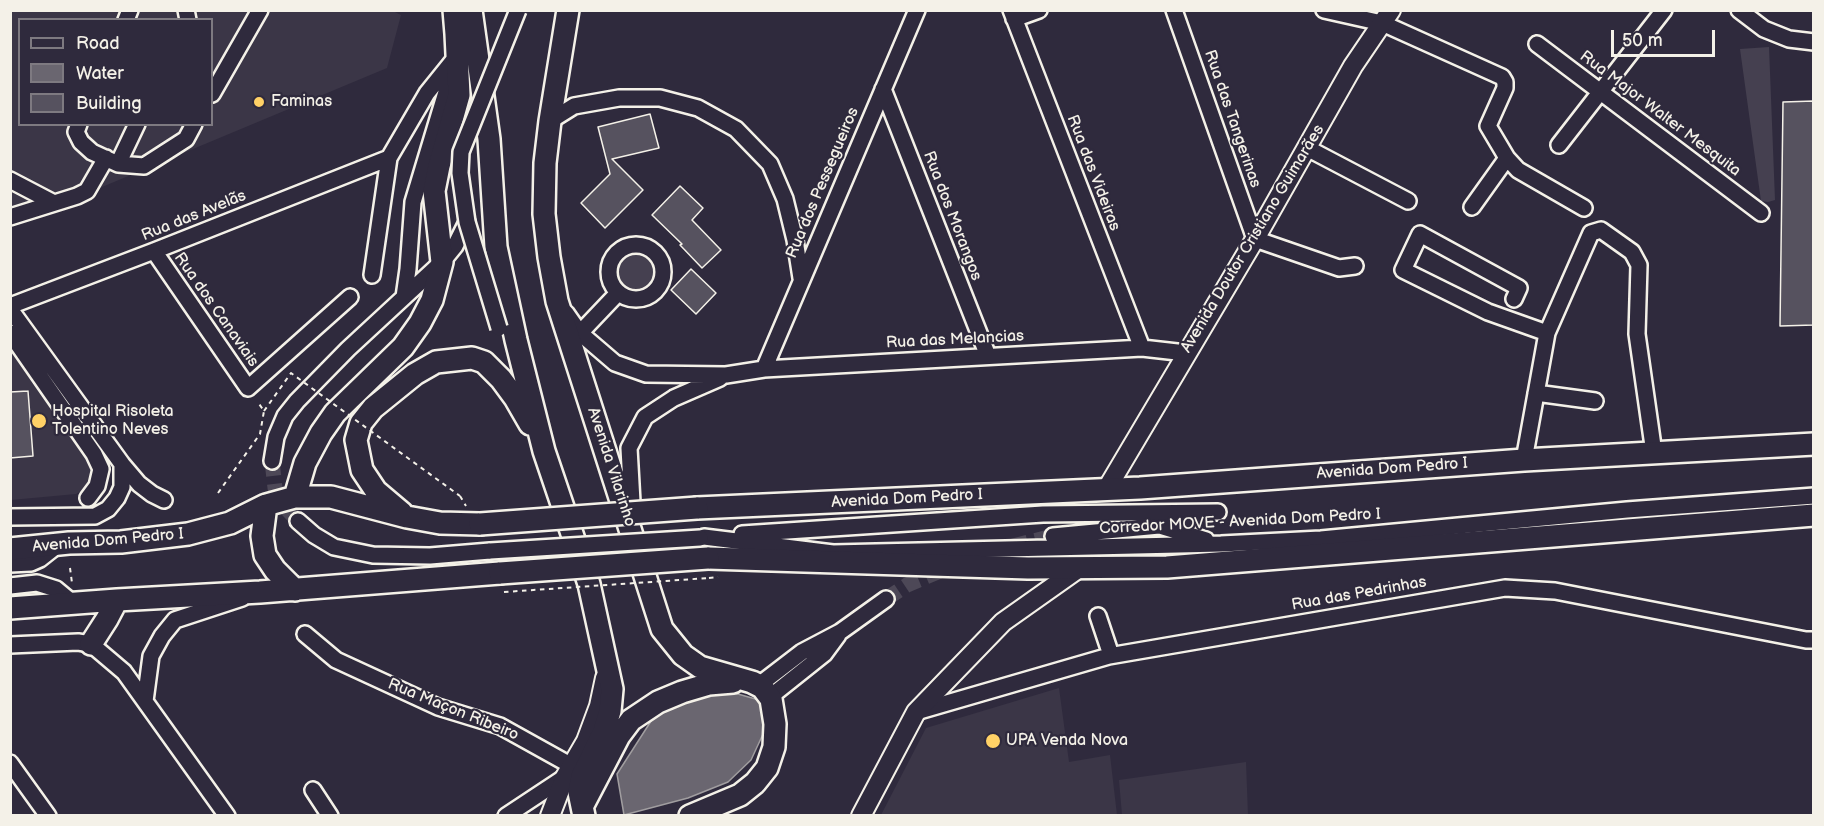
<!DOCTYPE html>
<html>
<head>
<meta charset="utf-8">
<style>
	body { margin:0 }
	#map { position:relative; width:1824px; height:826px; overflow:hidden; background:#2f2a3d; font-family:"Balsamiq Sans",sans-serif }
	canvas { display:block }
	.frame { position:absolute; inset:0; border:12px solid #f4f1e8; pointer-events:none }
	.legend { position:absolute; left:18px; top:18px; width:195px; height:108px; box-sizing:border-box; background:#2f2a3d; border:2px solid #7e7a81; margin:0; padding:8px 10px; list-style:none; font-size:18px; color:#f4f1e8 }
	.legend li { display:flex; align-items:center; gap:12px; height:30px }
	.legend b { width:30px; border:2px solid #7e7a81 }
	.scale { position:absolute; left:1611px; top:30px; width:104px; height:27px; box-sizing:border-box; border:3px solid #f4f1e8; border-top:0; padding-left:8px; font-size:18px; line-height:21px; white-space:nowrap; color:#f4f1e8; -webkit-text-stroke:4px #2f2a3d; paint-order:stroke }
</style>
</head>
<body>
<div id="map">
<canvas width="1824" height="826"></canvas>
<div class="frame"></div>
<ul class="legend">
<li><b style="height:8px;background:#2f2a3d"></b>Road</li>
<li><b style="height:16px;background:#6a6670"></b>Water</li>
<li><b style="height:16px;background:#56525f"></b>Building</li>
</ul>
<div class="scale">50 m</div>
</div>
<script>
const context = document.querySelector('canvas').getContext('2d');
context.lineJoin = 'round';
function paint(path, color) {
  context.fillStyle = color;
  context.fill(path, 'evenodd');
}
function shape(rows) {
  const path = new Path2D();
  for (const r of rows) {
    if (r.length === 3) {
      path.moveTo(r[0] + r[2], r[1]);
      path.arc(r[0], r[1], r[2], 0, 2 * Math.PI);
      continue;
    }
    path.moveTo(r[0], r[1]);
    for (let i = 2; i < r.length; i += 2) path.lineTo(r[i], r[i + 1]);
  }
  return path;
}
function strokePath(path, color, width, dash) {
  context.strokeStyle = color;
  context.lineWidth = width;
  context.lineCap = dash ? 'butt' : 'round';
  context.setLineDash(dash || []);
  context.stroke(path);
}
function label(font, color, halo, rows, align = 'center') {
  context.font = font + ' "Balsamiq Sans",sans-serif';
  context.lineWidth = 4.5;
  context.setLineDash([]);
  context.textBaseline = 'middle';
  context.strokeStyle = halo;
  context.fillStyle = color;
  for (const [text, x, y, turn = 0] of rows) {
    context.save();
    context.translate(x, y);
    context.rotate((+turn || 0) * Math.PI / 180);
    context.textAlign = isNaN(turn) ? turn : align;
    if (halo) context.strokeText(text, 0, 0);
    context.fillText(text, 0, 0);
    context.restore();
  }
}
paint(shape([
	[391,10,401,15,387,68,11,225,11,11],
	[20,20,212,20,212,124,20,124],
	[10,342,92,455,95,476,87,488,76,494,11,500],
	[1059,688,1069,762,1110,755,1117,815,881,815,926,728],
	[1246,762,1248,815,1122,815,1119,780]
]), '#3b3647');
paint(shape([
	[1769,47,1775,200,1768,202,1761,201,1740,49],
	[636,272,21]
]), '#454050');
const water = shape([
	[724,690,759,700,764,710,764,732,751,760,728,782,688,798,624,815,617,774,653,718,692,697,724,690]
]);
paint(water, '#6a6670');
strokePath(water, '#a19ea0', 1.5);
const building = shape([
	[1814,101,1814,325,1780,326,1783,102,1814,101],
	[650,114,659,148,612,159,643,190,605,228,581,203,610,174,598,127,650,114],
	[680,186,703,208,692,220,721,250,702,268,680,245,682,244,652,215,680,186],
	[691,269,716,293,696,314,671,290,691,269],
	[28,391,33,456,10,458,10,392,28,391]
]);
paint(building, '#56525f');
strokePath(building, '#f4f1e8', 1.5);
strokePath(shape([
	[272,461,275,488,283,505,298,521],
	[1013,546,1053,536],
	[886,599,907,585,947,568]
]), '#4d4857', 15, [15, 8]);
const minor = shape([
	[186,10,188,20],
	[1011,10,1142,348],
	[1174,10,1255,239,1339,268,1355,266],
	[1324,10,1382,23,1502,77,1505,82,1505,88,1488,126,1507,158,1518,170,1584,208],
	[1739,10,1764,29,1789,39,1814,42],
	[1014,19,1039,10],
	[126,20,130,10],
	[1537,44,1761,213],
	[883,89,988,356],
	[212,94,260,10],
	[550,121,574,106,619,98,660,98,698,108,736,129,770,164,785,199,795,240,801,278],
	[79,124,76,132,81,142,92,152,118,164,144,166,186,139,194,124],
	[1559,145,1664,10],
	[1307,148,1408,201],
	[118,164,137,124],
	[10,180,54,203],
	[1472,207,1507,158],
	[10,217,77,196,87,191,106,158],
	[636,272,27],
	[154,251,248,388,350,297],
	[372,275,389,158,427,93,452,62],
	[404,297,408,269,413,202,453,69],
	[1514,299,1519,288,1420,234,1403,270,1488,312,1547,333],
	[10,306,154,251,389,158],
	[10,309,122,464,139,484,152,494,164,500],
	[566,313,580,333,615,363,646,374,726,375,764,369,1142,348,1186,353],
	[10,333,94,454,101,469,97,486,88,498],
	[580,333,618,293],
	[764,369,917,10],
	[1536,393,1595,401],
	[1524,460,1547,333,1591,233,1601,230,1632,252,1639,265,1637,334,1654,453],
	[272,461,276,437,285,416,297,401,348,349,442,262,455,246,467,222],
	[10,517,95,516,108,509,117,498,122,487,122,464],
	[633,520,629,448,645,417,674,398,720,378],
	[298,521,314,535,334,547,373,555,430,556,490,551],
	[1160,526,1206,540],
	[742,534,1043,514,1218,512],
	[1053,536,1159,526,1192,518],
	[704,537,833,553,1221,544,1321,539,1627,510,1814,496],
	[10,564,31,563,40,559,59,544],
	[10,586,37,583,56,589,74,604],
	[1098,616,1111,655],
	[305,634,336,660,438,707,500,726,572,766],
	[10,645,78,642,91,644,124,672,227,816],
	[759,685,802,652,840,632,886,599],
	[770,697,824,654,838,635],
	[145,701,151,656,162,636,175,620,242,598],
	[916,712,1109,656,1505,588,1555,591,1806,640,1814,640],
	[10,763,48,816],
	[313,790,330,816],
	[506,816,565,777]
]);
const major = shape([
	[1106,490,1255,239,1353,66,1391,10],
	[550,816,565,777,586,741,599,706,605,678],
	[861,816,916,712,1003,622,1078,569]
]);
const highway = shape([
	[471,10,489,139,496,247,516,340,544,451,589,584,612,689,610,711,604,731,582,776,579,792,584,816],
	[568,10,550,121,545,163,544,214,549,257,557,301,662,629,683,655,700,667,752,682,762,687,771,699,775,724,774,747,767,768,755,783,740,795,690,816],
	[295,497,305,463,321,433,335,413,403,347,420,323,432,300,442,262,434,191,439,166,459,95,456,34,454,10],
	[266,505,262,536,265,555,275,570,295,590],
	[697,508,1140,488,1524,460,1814,444],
	[402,513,376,491,362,470,356,440,361,423,373,408,415,374,436,362,472,358,484,362,501,379,515,398,530,424],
	[10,549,69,543,121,542,188,534,230,523,266,505,295,497,331,497,407,517,440,523,480,524],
	[708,558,1028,568,1167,567,1814,515],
	[10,608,117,600,260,592,500,573],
	[91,644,107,619,117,600],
	[583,805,619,736,631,720,658,702,682,692,709,684,733,682]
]);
strokePath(minor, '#f4f1e8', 20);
strokePath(major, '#f4f1e8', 22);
strokePath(highway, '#f4f1e8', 26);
strokePath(shape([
	[218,493,260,434,264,411,257,401],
	[460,496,466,506],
	[70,568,72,583],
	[709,578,718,577]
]), '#f4f1e8', 2, [4.5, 4.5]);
strokePath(minor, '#2f2a3d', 15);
strokePath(major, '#2f2a3d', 18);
strokePath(highway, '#2f2a3d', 21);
const minorBridge = shape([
	[499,328,467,222,460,173,461,152,518,10],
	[490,551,700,538]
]);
const highwayBridge = shape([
	[480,524,697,508],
	[500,573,708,558]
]);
strokePath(minorBridge, '#f4f1e8', 20, []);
strokePath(highwayBridge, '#f4f1e8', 26, []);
strokePath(shape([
	[264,411,291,373,460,496],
	[504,592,709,578]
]), '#f4f1e8', 2, [4.5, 4.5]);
strokePath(minorBridge, '#2f2a3d', 15);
strokePath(highwayBridge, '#2f2a3d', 21);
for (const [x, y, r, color] of [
	[259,102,6,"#ffd166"],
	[39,421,8,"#ffd166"],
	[993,741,8,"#ffd166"]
]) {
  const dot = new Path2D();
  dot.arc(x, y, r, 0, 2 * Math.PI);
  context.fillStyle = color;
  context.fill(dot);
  strokePath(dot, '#2f2a3d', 2);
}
label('16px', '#f4f1e8', '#2f2a3d', [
	["Faminas",271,102],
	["Hospital Risoleta",52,412],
	["Tolentino Neves",52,430],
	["UPA Venda Nova",1006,741]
], 'left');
label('16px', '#f4f1e8', '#2f2a3d', [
	["Rua Major Walter Mesquita",1660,114,37],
	["Rua das Tangerinas",1232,119,71],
	["Rua das Videiras",1093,173,69],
	["Rua dos Pessegueiros",823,183,-67],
	["Rua das Avelãs",194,216,-22],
	["Rua dos Morangos",952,216,69],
	["Avenida Doutor Cristiano Guimarães",1253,239,-59],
	["Rua dos Canaviais",216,310,55],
	["Rua das Melancias",955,340,-3],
	["Avenida Vilarinho",611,467,72],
	["Avenida Dom Pedro I",1392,469,-4],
	["Avenida Dom Pedro I",907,499,-3],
	["Corredor MOVE - Avenida Dom Pedro I",1240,522,-3],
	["Avenida Dom Pedro I",108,541,-5],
	["Rua das Pedrinhas",1359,594,-10],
	["Rua Maçon Ribeiro",453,710,22]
]);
</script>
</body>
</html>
